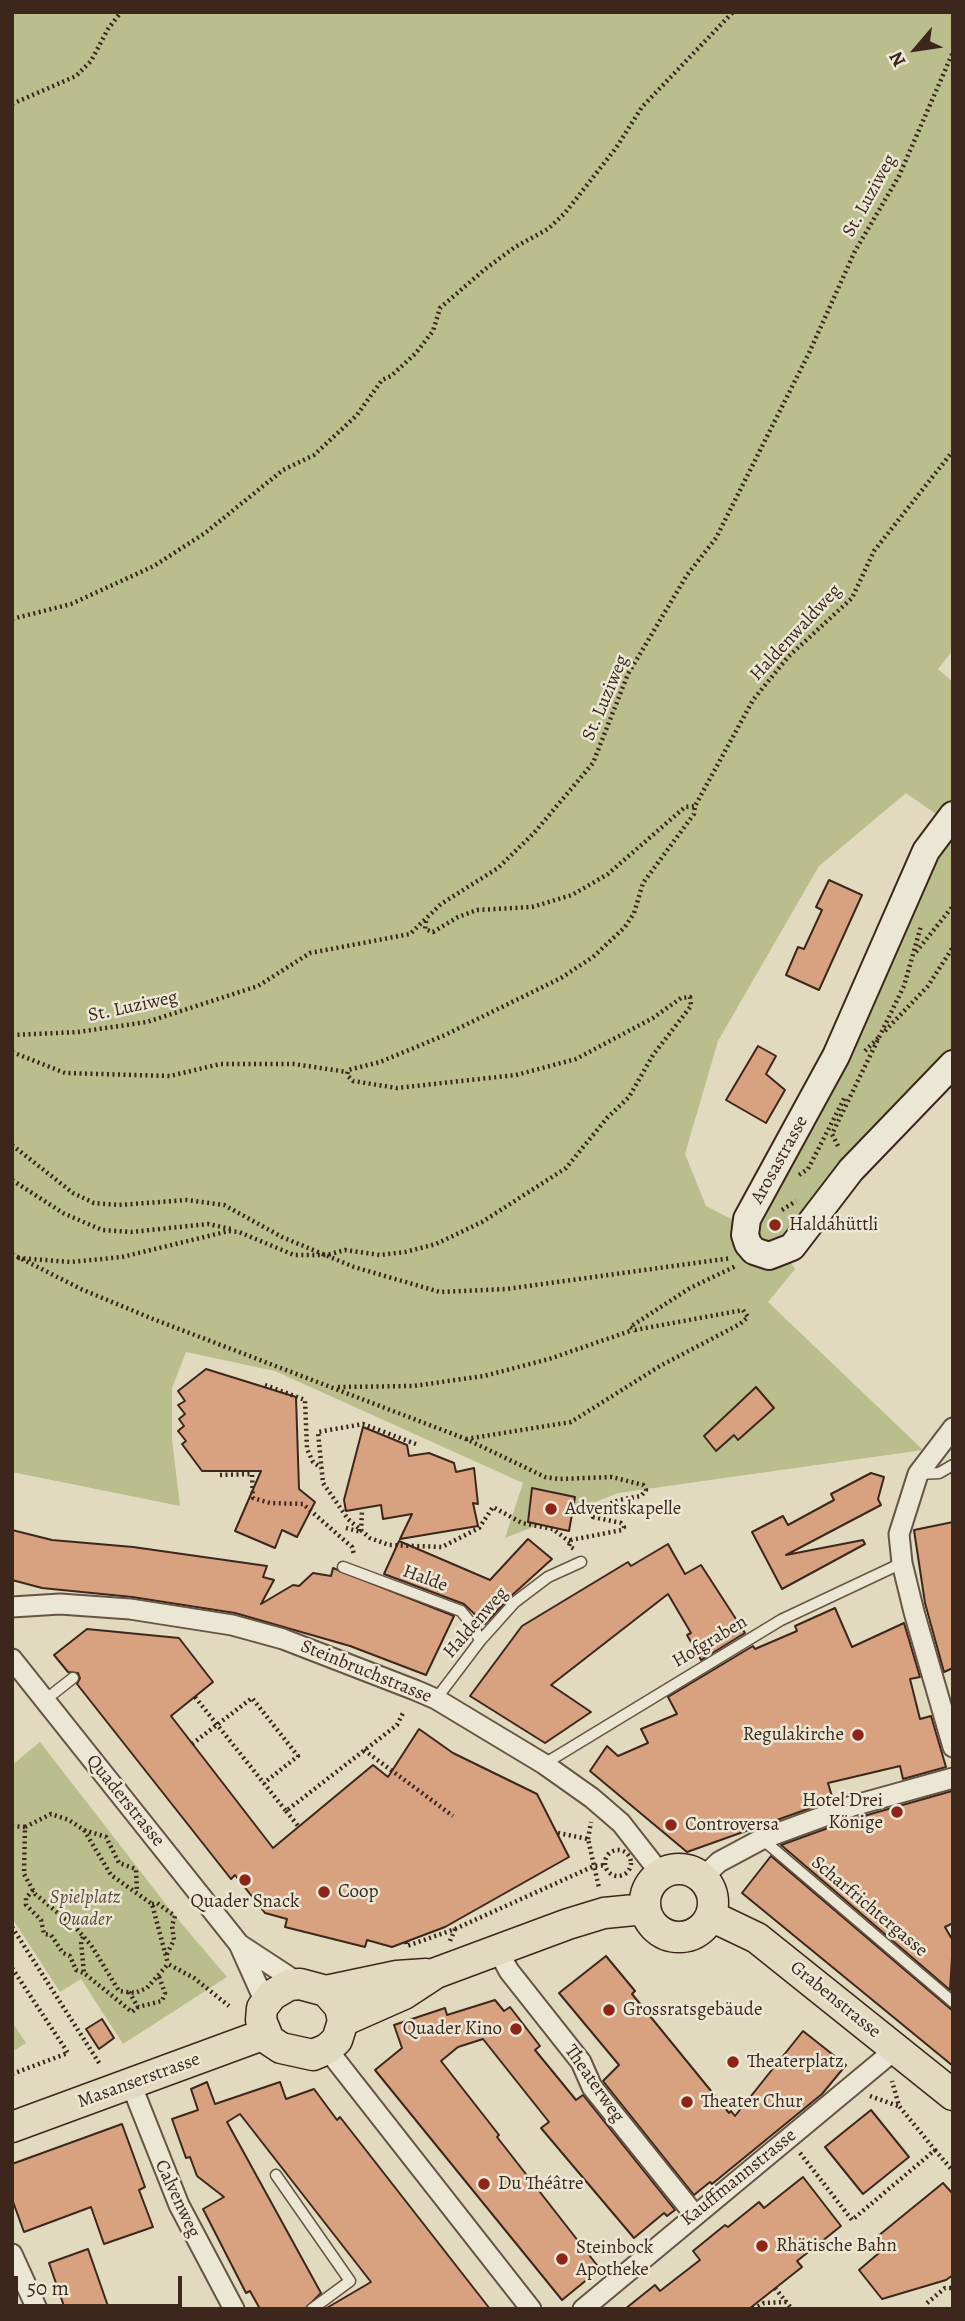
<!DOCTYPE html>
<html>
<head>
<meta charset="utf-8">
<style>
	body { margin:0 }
	#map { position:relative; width:965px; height:2321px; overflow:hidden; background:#e1dabe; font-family:Alegreya,serif }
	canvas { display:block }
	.frame { position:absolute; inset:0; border:14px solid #3d271d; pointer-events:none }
	.north { position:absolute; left:881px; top:14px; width:70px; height:70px; -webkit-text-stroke:5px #ece7d5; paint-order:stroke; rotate:241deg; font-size:19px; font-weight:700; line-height:28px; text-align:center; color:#3d271d }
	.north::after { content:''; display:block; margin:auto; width:24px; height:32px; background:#3d271d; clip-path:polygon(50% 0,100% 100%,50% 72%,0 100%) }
	.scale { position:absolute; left:14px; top:2276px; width:168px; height:32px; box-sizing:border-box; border:4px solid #3d271d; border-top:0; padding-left:9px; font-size:21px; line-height:24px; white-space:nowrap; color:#3d271d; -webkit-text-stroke:5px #ece7d5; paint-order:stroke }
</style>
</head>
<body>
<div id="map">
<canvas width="965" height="2321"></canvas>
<div class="frame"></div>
<div class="north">N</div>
<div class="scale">50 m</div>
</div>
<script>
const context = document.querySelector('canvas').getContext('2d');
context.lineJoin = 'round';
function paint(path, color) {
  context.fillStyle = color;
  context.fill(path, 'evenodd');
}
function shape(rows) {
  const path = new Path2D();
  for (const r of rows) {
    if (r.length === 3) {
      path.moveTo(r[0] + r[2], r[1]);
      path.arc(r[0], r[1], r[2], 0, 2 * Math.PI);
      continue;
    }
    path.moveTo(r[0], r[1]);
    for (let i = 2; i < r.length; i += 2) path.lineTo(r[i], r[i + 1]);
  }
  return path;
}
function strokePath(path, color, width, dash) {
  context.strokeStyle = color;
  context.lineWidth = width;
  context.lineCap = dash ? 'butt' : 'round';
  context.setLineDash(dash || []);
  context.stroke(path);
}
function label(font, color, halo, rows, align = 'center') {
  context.font = font + ' Alegreya,serif';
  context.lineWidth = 5;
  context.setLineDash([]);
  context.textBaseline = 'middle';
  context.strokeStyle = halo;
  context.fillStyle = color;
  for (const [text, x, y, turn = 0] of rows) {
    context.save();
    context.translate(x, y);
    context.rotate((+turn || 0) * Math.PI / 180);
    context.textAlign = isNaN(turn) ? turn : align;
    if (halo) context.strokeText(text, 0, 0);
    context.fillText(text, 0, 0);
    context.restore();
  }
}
paint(shape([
	[12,12,953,12,953,650,938,669,953,682,953,1064,785,1253,795,1269,768,1302,923,1450,618,1493,505,1538,523,1483,275,1371,186,1352,172,1388,172,1440,180,1506,12,1472],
	[906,793,946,821,745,1226,706,1206,685,1154,718,1041,819,866],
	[40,1742,175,1916,227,1977,123,2044,81,1979,60,1992,12,1918,12,1765],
	[12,2022,26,2043,12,2052]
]), '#babd8c');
const building = shape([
	[829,880,862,895,819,990,786,975,798,947,804,949,822,910,816,907,829,880],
	[758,1046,776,1056,766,1074,785,1090,766,1123,726,1100,758,1046],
	[206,1369,296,1397,299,1489,315,1502,297,1537,282,1530,275,1548,235,1531,261,1471,202,1471,182,1444,186,1441,178,1431,184,1426,179,1419,185,1414,178,1405,185,1401,178,1391,206,1369],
	[756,1387,774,1408,738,1440,734,1435,716,1451,704,1436,756,1387],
	[363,1427,407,1445,409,1456,429,1453,454,1463,456,1472,474,1468,478,1504,473,1503,478,1526,400,1539,412,1514,383,1519,381,1505,346,1511,344,1500,363,1427],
	[871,1473,884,1477,878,1499,881,1505,786,1555,863,1540,865,1544,782,1589,752,1532,783,1516,788,1525,834,1500,831,1494,871,1473],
	[532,1488,575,1497,569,1531,528,1522,532,1488],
	[953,1522,953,1668,944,1672,925,1603,914,1530,953,1522],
	[12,1530,52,1540,133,1547,267,1566,263,1577,274,1580,261,1604,293,1585,299,1586,313,1573,331,1576,333,1568,454,1616,426,1675,350,1646,235,1613,132,1597,42,1588,12,1580,12,1530],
	[528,1539,552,1559,510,1597,485,1624,464,1604,384,1574,399,1541,490,1580,528,1539],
	[668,1544,685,1574,701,1565,745,1633,701,1660,687,1635,691,1633,668,1594,551,1685,591,1712,545,1743,470,1696,522,1626,628,1562,631,1566,668,1544],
	[835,1608,852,1647,904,1623,920,1677,910,1679,920,1719,931,1716,946,1767,903,1779,900,1766,828,1783,833,1800,687,1852,590,1771,607,1746,618,1756,648,1743,641,1729,677,1714,668,1697,753,1646,755,1649,797,1631,795,1626,835,1608],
	[87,1629,179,1638,213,1682,171,1716,273,1848,373,1765,388,1777,419,1729,453,1753,537,1794,569,1857,445,1927,392,1947,367,1940,365,1947,285,1927,287,1919,265,1913,235,1875,231,1879,77,1684,80,1678,78,1673,68,1672,54,1655,87,1629],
	[952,1791,953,1923,945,1927,953,1941,950,1990,781,1845,853,1819,952,1791],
	[771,1856,953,2011,953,2066,742,1893,771,1856],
	[606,1956,635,1991,632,1994,729,2113,731,2111,735,2116,803,2031,846,2065,822,2094,712,2184,710,2182,694,2195,603,2081,619,2065,559,1993,606,1956],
	[495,2000,504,2011,510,2007,540,2046,535,2050,576,2100,583,2095,675,2210,667,2216,664,2213,634,2238,541,2128,549,2122,483,2039,458,2047,441,2061,499,2135,497,2137,600,2269,562,2300,375,2070,402,2048,394,2025,445,2008,447,2015,495,2000],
	[102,2019,114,2038,99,2049,86,2029,102,2019],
	[207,2082,215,2104,280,2082,286,2099,314,2089,337,2120,340,2117,490,2309,325,2309,371,2282,240,2114,227,2122,321,2293,305,2309,260,2309,250,2291,246,2293,203,2209,224,2197,197,2176,190,2157,186,2158,172,2119,198,2110,191,2089,207,2082],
	[871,2110,909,2157,863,2194,825,2147,871,2110],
	[122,2124,145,2187,139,2190,153,2227,104,2244,91,2207,24,2232,12,2199,12,2164,122,2124],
	[803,2177,841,2226,797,2261,802,2267,749,2309,625,2309,655,2285,660,2291,700,2260,693,2251,725,2225,728,2227,759,2202,764,2208,803,2177],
	[943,2183,953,2194,953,2275,946,2280,882,2299,859,2270,886,2247,878,2236,943,2183],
	[88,2249,109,2309,65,2309,49,2263,88,2249]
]);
paint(building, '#d8a281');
strokePath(building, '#3d271d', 2);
const lane = shape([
	[918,1474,939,1473,953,1465],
	[343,1567,461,1611,474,1627,480,1641],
	[436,1699,480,1641,515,1602,548,1577,581,1562],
	[45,1700,73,1678],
	[544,1764,781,1620,902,1563],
	[762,1839,953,2002],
	[276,2175,350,2281,312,2309]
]);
const street = shape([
	[953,1428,918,1474,899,1534,902,1563,914,1612,953,1747],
	[12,1607,60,1604,130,1609,232,1625,283,1639,415,1690,436,1699,544,1764,592,1798,621,1823,661,1874],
	[12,1659,239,1944,265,2002],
	[702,1878,719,1862,762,1839,852,1806,953,1778],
	[239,1944,300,1984],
	[498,1951,509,1971,581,2062,592,2087,694,2214],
	[327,2049,531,2309],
	[131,2084,179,2205,234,2309],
	[12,2254,37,2309],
	[583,2309,896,2049]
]);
const secondary = shape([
	[953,815,926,851,836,1056,747,1219,745,1235,748,1244,754,1251,769,1256,792,1247,851,1170,953,1064]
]);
const primary = shape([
	[679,1903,34],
	[711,1916,757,1938,953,2095],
	[300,1984,326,1991,340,2007,343,2021,337,2040,327,2049,313,2055,281,2048,269,2040,261,2020,262,2008,272,1995,289,1985,300,1984],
	[326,1991,397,1976,426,1974],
	[343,2021,404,1994,436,1973,568,1924,604,1913,645,1909],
	[12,2127,265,2034]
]);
strokePath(lane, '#665445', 13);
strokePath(street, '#665445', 23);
strokePath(secondary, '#3d271d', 30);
strokePath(primary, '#3d271d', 33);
strokePath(shape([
	[12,104,76,76,91,61,108,29,121,12],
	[12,619,71,604,154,566,205,533,283,470,314,455,357,415,382,380,391,376,416,353,433,331,440,308,484,270,515,247,548,229,565,213,616,148,642,107,733,12],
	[426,921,425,929,433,932,458,917,477,910,532,907,572,895,608,874,685,807,695,806],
	[916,952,953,906],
	[885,1031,928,986,953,947],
	[12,1035,78,1032,147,1022,258,986,310,953,410,934,441,904,498,868,534,833,593,763,628,674,687,575,716,538,809,353,855,251,899,176,953,52],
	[865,1051,879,1037],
	[12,1052,65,1073,170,1076,220,1064,294,1064,347,1072],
	[12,1145,73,1193,94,1203,119,1205,187,1200,224,1205,282,1237,354,1267,440,1292,506,1289,731,1258],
	[838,1146,832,1134,904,986,921,926],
	[799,1175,808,1169,845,1097],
	[12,1180,63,1213,102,1230,131,1232,208,1224,231,1229],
	[782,1210,796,1201],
	[12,1254,81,1289,153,1319,466,1439,545,1477,559,1479,612,1477,643,1485,646,1490,641,1496,619,1500,593,1510,593,1517,621,1523,624,1527,622,1530,571,1540,569,1546,574,1549],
	[18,1258,71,1262,122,1257,229,1231,239,1232,294,1255,327,1255,345,1250,380,1255,405,1252,436,1244,482,1222,566,1168,607,1118,629,1097,653,1055,691,1006,690,997,681,998,653,1018,576,1059,516,1075,397,1088,353,1081,347,1075,348,1070,380,1062,445,1035,561,978,593,957,625,927,634,913,643,883,694,814,695,806,753,700,788,657,852,598,874,551,953,451],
	[265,1385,305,1400,307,1449,313,1462,321,1468],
	[338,1387,413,1386,484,1376,549,1359,633,1330],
	[466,1439,571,1422,660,1366,740,1324,748,1317,743,1310,635,1330,630,1327,690,1288,736,1266],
	[416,1444,363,1424,318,1432,323,1483,348,1519,370,1538,389,1545,442,1547,479,1528,493,1507,522,1523,553,1529,571,1543],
	[220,1475,252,1474,253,1498,270,1503,303,1504,352,1547,354,1555],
	[346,1528,361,1532,362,1510],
	[195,1697,286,1811,397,1725,403,1713],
	[192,1744,252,1698,298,1756,264,1783],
	[364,1750,453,1816],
	[286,1811,299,1827],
	[12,1826,25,1827,24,1874,35,1894,75,1927,91,1945,119,1991,135,1993,147,1988,168,1964,194,1978,229,2006],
	[25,1827,51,1814,69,1820,84,1830,111,1875,152,1904,168,1964],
	[84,1830,106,1837,119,1863,136,1869,137,1892],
	[558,1833,588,1839,599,1888],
	[588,1839,591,1822],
	[618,1863,13],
	[33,1890,26,1898,26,1905,41,1920,44,1934,51,1935,63,1953,70,1956,76,1970,84,1973],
	[152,1904,157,1903,175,1916,172,1926,174,1940,166,1956],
	[12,1927,101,2066],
	[455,1929,594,1866,606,1865],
	[83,1937,81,1942,84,1973,132,2012,138,2007],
	[406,1942,407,1946,455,1929,450,1941],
	[12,1968,68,2053,12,2074],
	[129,1992,138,2007,162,2001,165,1993,158,1974],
	[870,2096,898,2106],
	[935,2150,953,2171],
	[800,2153,852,2220,935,2150,899,2106,892,2081],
	[775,2288,792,2309],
	[927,2303,945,2288,953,2288],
	[753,2309,764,2303,787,2302]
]), '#3d271d', 4.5, [2, 3.5]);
strokePath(lane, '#ece7d5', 10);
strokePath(street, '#ece7d5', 19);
strokePath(secondary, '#ece7d5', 26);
strokePath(primary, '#e1dabe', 30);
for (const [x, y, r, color] of [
	[775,1225,7,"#8f2418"],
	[551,1509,7,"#8f2418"],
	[858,1735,7,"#8f2418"],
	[897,1812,7,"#8f2418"],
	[671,1825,7,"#8f2418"],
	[245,1880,7,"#8f2418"],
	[324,1892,7,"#8f2418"],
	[609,2010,7,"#8f2418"],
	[516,2029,7,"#8f2418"],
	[733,2062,7,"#8f2418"],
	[687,2102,7,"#8f2418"],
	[484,2184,7,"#8f2418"],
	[762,2246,7,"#8f2418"],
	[562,2259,7,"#8f2418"]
]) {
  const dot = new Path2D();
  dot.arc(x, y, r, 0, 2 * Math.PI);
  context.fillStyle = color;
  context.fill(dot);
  strokePath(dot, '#ece7d5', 2.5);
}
label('19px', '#3d271d', '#ece7d5', [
	["St. Luziweg",870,196,-61],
	["Haldenwaldweg",796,633,-47],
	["St. Luziweg",606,698,-67],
	["St. Luziweg",133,1007,-12],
	["Arosastrasse",780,1160,-61],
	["Halde",425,1579,20],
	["Haldenweg",476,1623,-49],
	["Hofgraben",710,1642,-31],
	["Steinbruchstrasse",366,1672,22],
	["Quaderstrasse",125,1801,51],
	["Scharfrichtergasse",869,1907,40],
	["Grabenstrasse",835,2000,39],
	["Masanserstrasse",139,2081,-20],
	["Theaterweg",594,2084,55],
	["Kauffmannstrasse",739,2178,-39],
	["Calvenweg",177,2199,65]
]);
label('19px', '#3d271d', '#ece7d5', [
	["Haldahüttli",789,1225],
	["Adventskapelle",565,1509],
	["Regulakirche",844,1735,"right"],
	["Hotel Drei",883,1801,"right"],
	["Könige",883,1823,"right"],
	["Controversa",685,1825],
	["Coop",338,1892],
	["Quader Snack",245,1902,"center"],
	["Grossratsgebäude",623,2010],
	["Quader Kino",502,2029,"right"],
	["Theaterplatz",747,2062],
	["Theater Chur",701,2102],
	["Du Théâtre",498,2184],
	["Rhätische Bahn",776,2246],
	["Steinbock",576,2248],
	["Apotheke",576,2270]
], 'left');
label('italic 19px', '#5c4c39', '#ece7d5', [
	["Spielplatz",85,1898],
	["Quader",85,1920]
]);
</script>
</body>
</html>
